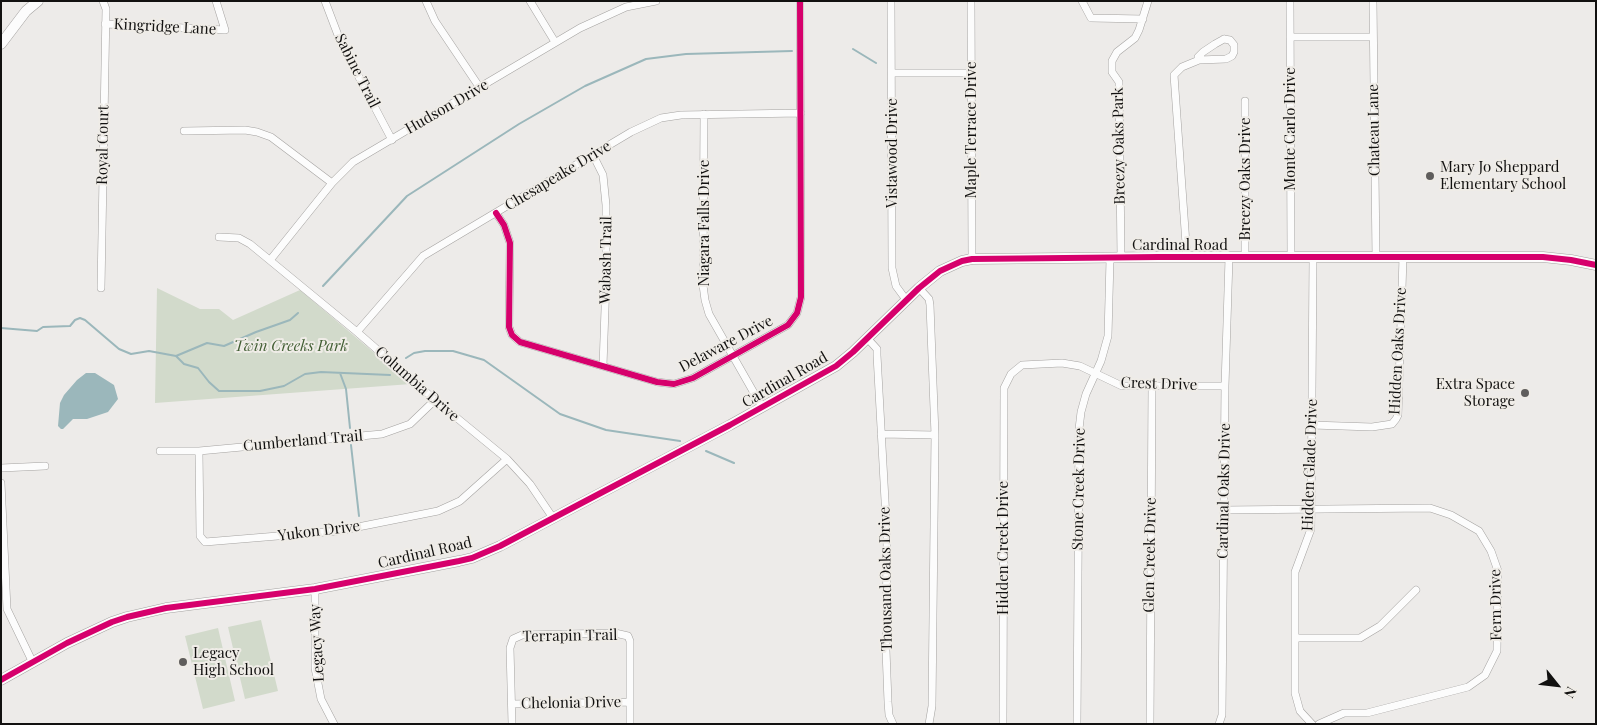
<!DOCTYPE html>
<html>
<head>
<meta charset="utf-8">
<style>
	body { margin:0 }
	#map { position:relative; width:1597px; height:725px; overflow:hidden; background:#edebe9; font-family:"Playfair Display",serif }
	canvas { display:block }
	.frame { position:absolute; inset:0; border:2px solid #121110; pointer-events:none }
	.north { position:absolute; left:1532px; top:660px; width:50px; height:50px; -webkit-text-stroke:4px #efece7; paint-order:stroke; rotate:119deg; font-size:14px; font-weight:700; line-height:20px; text-align:center; color:#121110 }
	.north::after { content:''; display:block; margin:auto; width:18px; height:22px; background:#121110; clip-path:polygon(50% 0,100% 100%,50% 72%,0 100%) }
</style>
</head>
<body>
<div id="map">
<canvas width="1597" height="725"></canvas>
<div class="frame"></div>
<div class="north">N</div>
</div>
<script>
const context = document.querySelector('canvas').getContext('2d');
context.lineJoin = 'round';
function paint(path, color) {
  context.fillStyle = color;
  context.fill(path, 'evenodd');
}
function shape(rows) {
  const path = new Path2D();
  for (const r of rows) {
    path.moveTo(r[0], r[1]);
    for (let i = 2; i < r.length; i += 2) path.lineTo(r[i], r[i + 1]);
  }
  return path;
}
function strokePath(path, color, width, dash) {
  context.strokeStyle = color;
  context.lineWidth = width;
  context.lineCap = dash ? 'butt' : 'round';
  context.setLineDash(dash || []);
  context.stroke(path);
}
function label(font, color, halo, rows, align = 'center') {
  context.font = font + ' "Playfair Display",serif';
  context.lineWidth = 4;
  context.setLineDash([]);
  context.textBaseline = 'middle';
  context.strokeStyle = halo;
  context.fillStyle = color;
  for (const [text, x, y, turn = 0] of rows) {
    context.save();
    context.translate(x, y);
    context.rotate((+turn || 0) * Math.PI / 180);
    context.textAlign = isNaN(turn) ? turn : align;
    if (halo) context.strokeText(text, 0, 0);
    context.fillText(text, 0, 0);
    context.restore();
  }
}
paint(shape([
	[157,288,200,309,219,309,233,320,300,290,411,384,155,403],
	[261,620,278,691,245,699,228,627],
	[218,628,235,701,203,709,185,636]
]), '#d2dacb');
paint(shape([
	[86,373,95,373,114,385,118,399,108,412,87,419,73,419,63,429,61,429,58,426,60,403,64,395,77,380]
]), '#9bb7bb');
strokePath(shape([
	[853,49,876,63],
	[323,286,407,196,519,124,585,86,646,59,686,54,792,51],
	[1,328,37,331,43,327,70,326,75,320,80,318,85,320,119,349,131,354,149,351,176,356,184,364,198,368,209,382,219,391,260,391,284,386,305,374,321,372,390,375],
	[176,356,207,343,224,346,256,332,290,320,298,313],
	[406,358,414,353,425,351,453,351,484,360,560,414,606,430,680,441],
	[340,373,346,389,350,428],
	[351,445,359,516],
	[706,451,734,463]
]), '#9bb7bb', 2);
const street = shape([
	[325,1,341,43,392,140],
	[426,1,435,21,480,88],
	[530,1,555,42],
	[891,1,892,268,896,286,907,301],
	[971,1,972,259],
	[1082,1,1091,18,1143,19],
	[1290,1,1291,258],
	[1373,1,1376,258],
	[105,24,225,30,216,1],
	[1290,37,1372,37],
	[1224,39,1230,40,1234,45,1234,52,1232,56,1226,59,1199,60,1198,57,1203,52,1215,44,1224,39],
	[892,73,971,73],
	[704,114,703,285,705,300,709,314,762,407],
	[184,131,245,130,257,132,271,137,332,183],
	[593,155,603,175,606,205,606,280,603,366],
	[496,213,504,225,510,243,509,327,512,335,520,342,657,382,674,384,693,378,788,325,797,313,801,297,800,1],
	[219,237,239,238,250,244,357,332,435,400,507,459,530,484,553,518],
	[1121,258,1119,82,1112,72,1112,61,1117,52,1135,38,1139,30,1148,1],
	[1187,258,1174,75,1182,67,1199,60],
	[1245,258,1245,101],
	[271,259,332,183,353,162,580,28,626,7,656,1],
	[101,288,106,9,103,1],
	[919,288,929,299,930,305,935,435,932,706,929,724],
	[357,332,423,256,631,132,661,118,681,115,801,113],
	[867,338,877,349,877,355,887,537,886,650,888,702,889,715,893,724],
	[1312,425,1372,427,1392,424,1396,419,1398,415,1403,257],
	[881,434,935,435],
	[160,451,199,451,382,434,410,424,435,400],
	[199,451,200,536,205,542,338,531,438,511,460,501,507,459],
	[1,468,45,466],
	[1,483,7,609,33,663],
	[1224,510,1430,508,1451,515,1479,531,1491,551,1498,571,1497,651,1485,675,1468,687,1367,713,1344,713,1319,724],
	[315,589,315,668,321,699,334,724],
	[1296,638,1360,638,1380,626,1416,590],
	[512,704,630,702],
	[512,724,510,648,513,639,522,635,615,633,628,636,630,641,630,724],
	[1003,724,1004,388,1011,374,1022,365,1062,363,1080,366,1122,386,1225,386],
	[1077,724,1079,429,1081,412,1086,394,1101,361,1108,336,1110,259],
	[1150,724,1152,386],
	[1219,724,1222,715,1225,386,1229,258],
	[1312,724,1300,711,1295,693,1295,572,1311,529,1313,258]
]);
const secondary = shape([
	[1,44,26,11,38,1],
	[1,680,67,643,112,622,127,617,166,608,315,589,459,561,472,558,500,546,730,425,836,366,853,352,919,288,940,271,962,261,972,259,1158,257,1543,257,1571,260,1596,265]
]);
strokePath(street, '#a4a2a0', 8);
strokePath(secondary, '#a4a2a0', 11);
strokePath(street, '#fcfcfc', 7);
strokePath(secondary, '#fcfcfc', 10);
strokePath(shape([
	[496,213,504,225,510,243,509,327,512,335,520,342,657,382,674,384,693,378,788,325,797,313,801,297,800,1],
	[1,680,67,643,112,622,127,617,166,608,315,589,459,561,472,558,500,546,730,425,836,366,853,352,919,288,940,271,962,261,972,259,1158,257,1543,257,1571,260,1596,265]
]), '#d6006c', 6);
for (const [x, y, r, color] of [
	[1430,176,5,"#5f5d5c"],
	[1525,393,5,"#5f5d5c"],
	[183,662,5,"#5f5d5c"]
]) {
  const dot = new Path2D();
  dot.arc(x, y, r, 0, 2 * Math.PI);
  context.fillStyle = color;
  context.fill(dot);
  strokePath(dot, '#efece7', 2);
}
label('15px', '#121110', '#efece7', [
	["Kingridge Lane",165,27,3],
	["Sabine Trail",357,71,63],
	["Hudson Drive",447,107,-30],
	["Monte Carlo Drive",1290,129,-90],
	["Maple Terrace Drive",971,130,-90],
	["Chateau Lane",1374,130,-91],
	["Royal Court",103,145,-89],
	["Breezy Oaks Park",1119,146,-91],
	["Vistawood Drive",892,153,-90],
	["Chesapeake Drive",558,176,-31],
	["Breezy Oaks Drive",1245,179,-90],
	["Niagara Falls Drive",704,223,-90],
	["Cardinal Road",1180,245],
	["Wabash Trail",606,260,-89],
	["Delaware Drive",726,344,-28],
	["Hidden Oaks Drive",1398,351,-87],
	["Cardinal Road",785,380,-30],
	["Columbia Drive",417,384,41],
	["Crest Drive",1159,384,2],
	["Cumberland Trail",303,441,-5],
	["Hidden Glade Drive",1310,465,-88],
	["Stone Creek Drive",1079,489,-89],
	["Cardinal Oaks Drive",1224,491,-89],
	["Yukon Drive",319,531,-7],
	["Hidden Creek Drive",1003,548,-90],
	["Cardinal Road",425,553,-13],
	["Glen Creek Drive",1150,555,-89],
	["Thousand Oaks Drive",886,579,-91],
	["Fern Drive",1496,605,-91],
	["Terrapin Trail",570,636,-1],
	["Legacy Way",317,643,-93],
	["Chelonia Drive",571,703,-1]
]);
label('15px', '#121110', '#efece7', [
	["Mary Jo Sheppard",1440,167],
	["Elementary School",1440,184],
	["Extra Space",1515,384,"right"],
	["Storage",1515,401,"right"],
	["Legacy",193,653],
	["High School",193,670]
], 'left');
label('italic 15px', '#415e33', '#efece7', [
	["Twin Creeks Park",291,346]
]);
</script>
</body>
</html>
